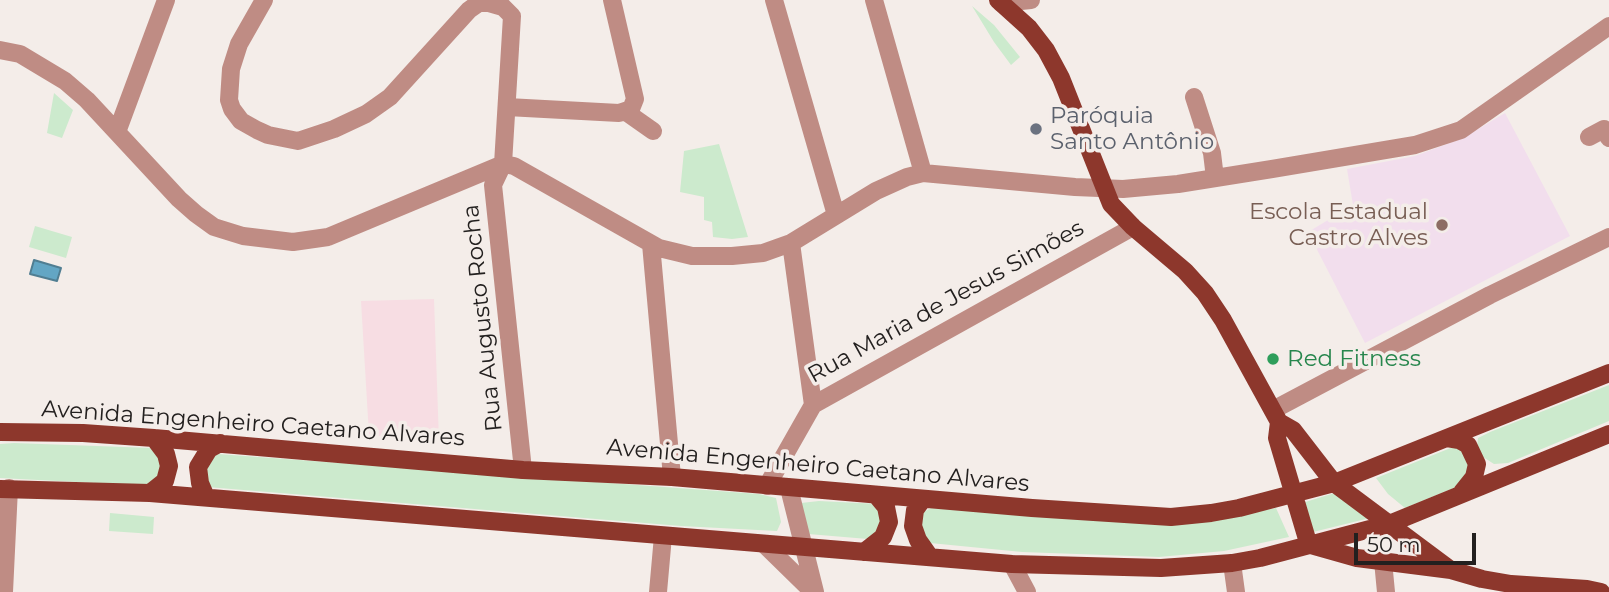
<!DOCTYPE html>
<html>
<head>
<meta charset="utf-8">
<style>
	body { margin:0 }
	#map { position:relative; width:1609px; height:592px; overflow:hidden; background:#f4ede9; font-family:Montserrat,sans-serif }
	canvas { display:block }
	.scale { position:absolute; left:1354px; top:533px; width:122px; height:32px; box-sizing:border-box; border:4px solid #23201f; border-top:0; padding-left:9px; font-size:21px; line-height:24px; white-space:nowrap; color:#23201f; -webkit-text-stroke:5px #f4ede9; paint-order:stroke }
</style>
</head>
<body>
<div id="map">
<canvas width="1609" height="592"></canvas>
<div class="scale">50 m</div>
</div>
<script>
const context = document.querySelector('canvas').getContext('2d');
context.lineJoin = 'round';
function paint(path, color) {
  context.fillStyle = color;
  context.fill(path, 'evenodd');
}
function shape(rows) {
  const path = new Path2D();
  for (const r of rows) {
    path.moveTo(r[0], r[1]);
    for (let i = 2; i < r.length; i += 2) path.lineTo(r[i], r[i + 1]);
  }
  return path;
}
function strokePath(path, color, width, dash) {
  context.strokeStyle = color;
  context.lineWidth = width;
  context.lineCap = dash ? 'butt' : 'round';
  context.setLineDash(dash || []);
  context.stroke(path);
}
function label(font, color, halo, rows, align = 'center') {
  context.font = font + ' Montserrat,sans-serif';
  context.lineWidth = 7;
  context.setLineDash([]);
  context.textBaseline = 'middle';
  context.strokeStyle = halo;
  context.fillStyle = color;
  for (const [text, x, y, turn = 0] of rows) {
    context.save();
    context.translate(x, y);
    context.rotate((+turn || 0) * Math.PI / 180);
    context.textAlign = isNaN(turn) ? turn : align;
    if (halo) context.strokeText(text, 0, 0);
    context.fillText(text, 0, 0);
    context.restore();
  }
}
paint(shape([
	[434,299,439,441,369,435,361,301]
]), '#f7dde3');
paint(shape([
	[1505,113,1570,236,1365,343,1308,232,1353,205,1347,169,1415,156,1463,138]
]), '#f2deed');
paint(shape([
	[972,6,994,25,1020,57,1011,65,994,42],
	[54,93,73,110,62,138,47,133],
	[719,144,748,237,732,239,713,237,712,222,704,220,704,197,680,192,684,151],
	[35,226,72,237,66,258,29,247],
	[1609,385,1609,421,1508,463,1494,464,1483,457,1477,448,1478,438,1490,432],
	[14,443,152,448,163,459,164,471,153,486,0,478,0,444],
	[1458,445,1471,463,1468,473,1456,487,1405,508,1388,494,1376,478],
	[218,454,759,494,776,498,781,522,777,531,681,526,207,487,205,464,208,458],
	[1338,492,1374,517,1309,533,1302,503],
	[819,501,879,504,883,530,868,539,808,534,801,503],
	[931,508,1015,512,1233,516,1276,508,1289,537,1224,551,1159,557,1022,552,930,543,922,533,920,514],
	[110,513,154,517,153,534,109,531]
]), '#cceacd');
const water = shape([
	[34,260,61,268,57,281,30,274,34,260]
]);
paint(water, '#63a6c4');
strokePath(water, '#507e92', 2);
strokePath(shape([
	[264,0,239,44,231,69,229,100,232,109,241,121,257,130,268,135,298,141,334,129,366,114,390,97,469,10,479,3,489,3,503,7,512,16,503,164,493,185,523,470],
	[774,0,836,215],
	[874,0,923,173],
	[1001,3,1031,0],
	[0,50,20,54,65,81,87,100,179,199,196,214,214,227,243,236,293,242,328,237,503,164,514,166,659,248,692,256,732,256,763,253,791,243,876,191,907,177,923,173,1075,187,1123,189,1178,184,1272,169,1415,145,1461,130,1609,26],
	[1194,97,1212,153,1215,178],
	[507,107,619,113,631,109,635,99,612,0],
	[626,112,653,131],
	[117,132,166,0],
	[1589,137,1604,129,1609,138],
	[791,243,813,405,1133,227],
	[651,244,672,477],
	[1273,410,1490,295,1609,237],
	[767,486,813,405],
	[789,488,815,592],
	[764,544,813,592],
	[1383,561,1386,592],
	[1232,563,1236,592],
	[1012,564,1027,592],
	[4,592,9,488],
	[658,592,663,536]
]), '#bf8c84', 18);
strokePath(shape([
	[998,0,1029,28,1046,50,1061,78,1111,204,1133,227,1185,271,1205,293,1223,320,1279,422,1277,438,1307,539,1311,545,1357,558,1451,570,1482,579,1511,584,1587,589,1601,592],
	[1279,422,1293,430,1334,483,1448,568],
	[0,432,83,433,154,438,523,470,672,477,1032,508,1171,517,1211,513,1239,508,1334,483,1609,373],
	[1447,438,1459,440,1468,445,1477,464,1474,477,1462,492],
	[0,489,150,493,1012,564,1161,568,1232,563,1260,558,1389,524,1609,434],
	[150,493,165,481,169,466,166,454,154,438],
	[206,497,200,483,198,467,209,449,220,443],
	[923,499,915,510,913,526,918,540,930,557],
	[864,552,883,537,889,522,886,507,876,495]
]), '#8d372c', 18);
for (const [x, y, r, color] of [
	[1036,129,7,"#6b7280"],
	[1442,225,7,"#8d6e63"],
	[1273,359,7,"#2e9e5b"]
]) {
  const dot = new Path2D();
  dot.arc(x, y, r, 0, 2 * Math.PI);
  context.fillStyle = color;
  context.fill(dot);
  strokePath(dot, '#f4ede9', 2.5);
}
label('23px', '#5b616d', '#f4ede9', [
	["Paróquia",1050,116],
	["Santo Antônio",1050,142]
], 'left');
label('23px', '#785e54', '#f4ede9', [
	["Escola Estadual",1428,212],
	["Castro Alves",1428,238]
], 'right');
label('23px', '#23201f', '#f4ede9', [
	["Rua Maria de Jesus Simões",946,302,-29],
	["Rua Augusto Rocha",483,318,-96],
	["Avenida Engenheiro Caetano Alvares",253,424,4],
	["Avenida Engenheiro Caetano Alvares",818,466,5]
]);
label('23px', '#27864d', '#f4ede9', [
	["Red Fitness",1287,359]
], 'left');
</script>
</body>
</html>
